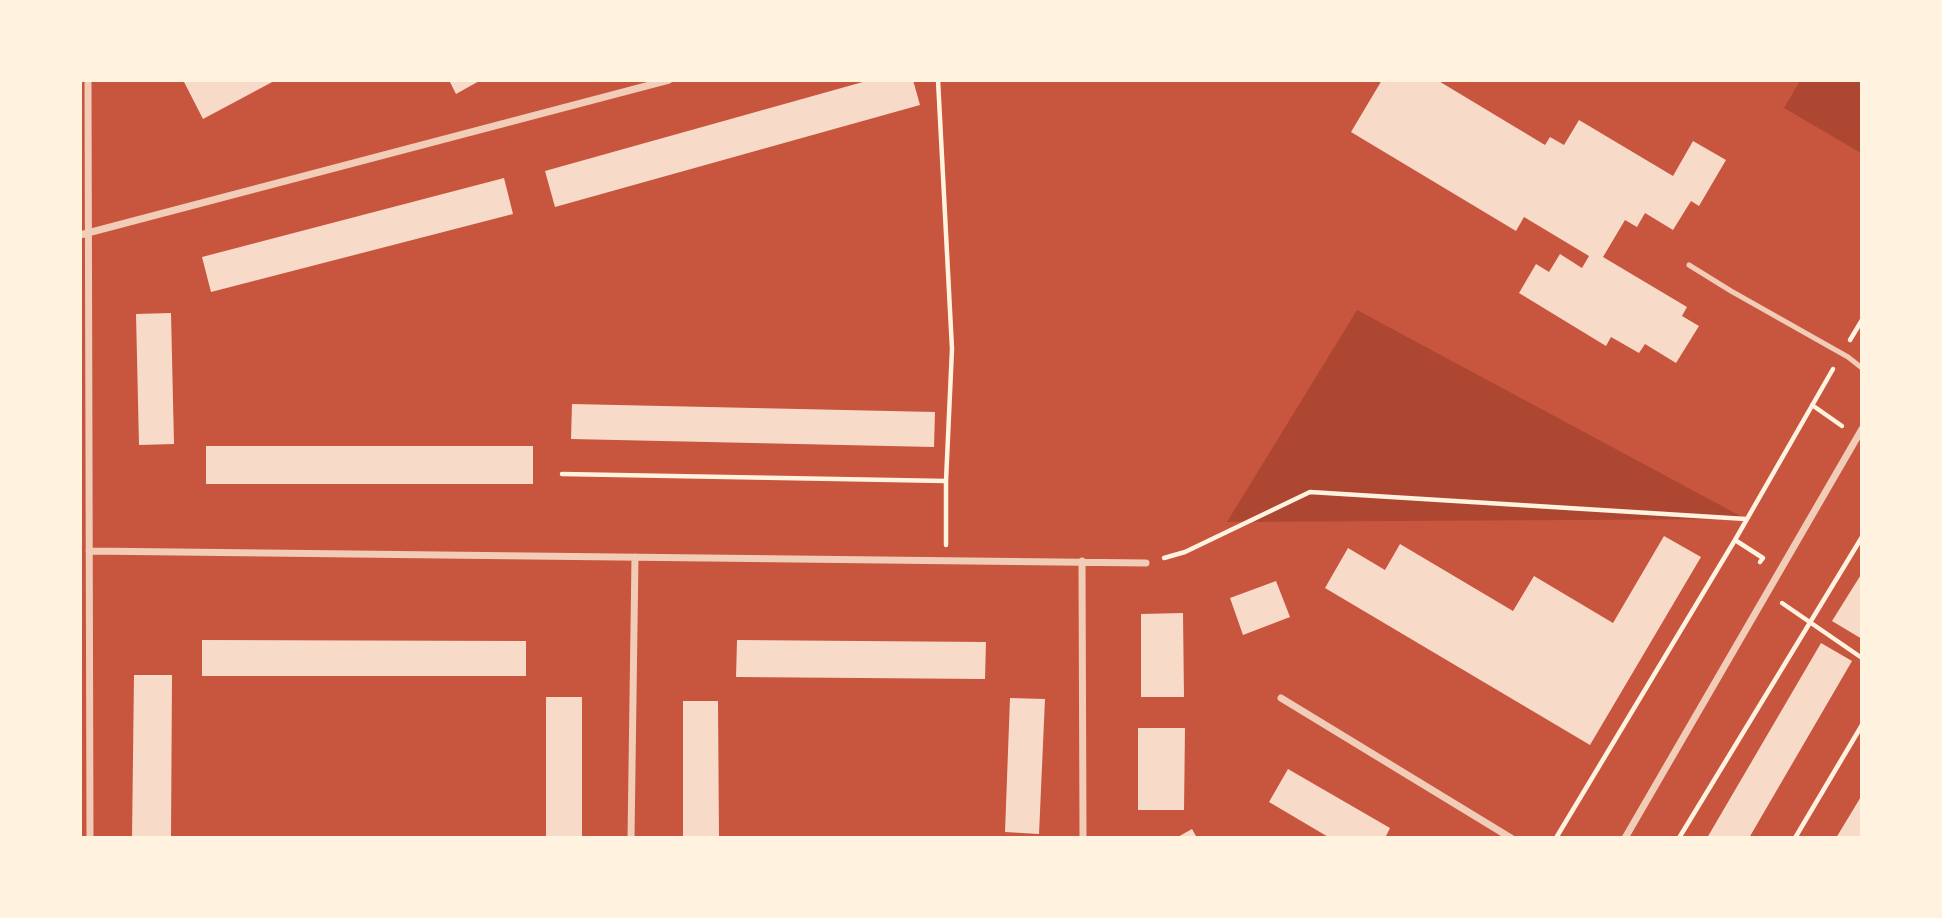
<!DOCTYPE html>
<html>
<head>
<meta charset="utf-8">
<style>
	body { margin:0 }
	#map { position:relative; width:1942px; height:918px; overflow:hidden; background:#c8553d; font-family:"DejaVu Sans",sans-serif }
	canvas { display:block }
	.frame { position:absolute; inset:0; border:82px solid #fff3e0; pointer-events:none }
</style>
</head>
<body>
<div id="map">
<canvas width="1942" height="918"></canvas>
<div class="frame"></div>
</div>
<script>
const context = document.querySelector('canvas').getContext('2d');
context.lineJoin = 'round';
function paint(path, color) {
  context.fillStyle = color;
  context.fill(path, 'evenodd');
}
function shape(rows) {
  const path = new Path2D();
  for (const r of rows) {
    path.moveTo(r[0], r[1]);
    for (let i = 2; i < r.length; i += 2) path.lineTo(r[i], r[i + 1]);
  }
  return path;
}
function strokePath(path, color, width, dash) {
  context.strokeStyle = color;
  context.lineWidth = width;
  context.lineCap = dash ? 'butt' : 'round';
  context.setLineDash(dash || []);
  context.stroke(path);
}
paint(shape([
	[1800,81,1861,81,1861,153,1784,108],
	[1357,310,1746,519,1227,522]
]), '#ae4732');
paint(shape([
	[183,80,276,80,203,119],
	[449,80,481,80,456,94],
	[870,80,913,80,920,105,555,207,545,171],
	[1382,80,1437,80,1545,145,1550,137,1564,145,1579,120,1673,176,1693,141,1726,160,1699,206,1691,201,1673,230,1645,213,1637,227,1625,220,1603,257,1687,307,1682,316,1699,326,1676,363,1645,344,1639,353,1611,337,1606,346,1519,293,1536,264,1549,272,1560,254,1582,268,1589,256,1524,217,1516,231,1351,132],
	[504,178,513,214,211,292,202,257],
	[171,313,174,444,139,445,136,314],
	[572,404,935,412,934,447,571,439],
	[206,446,533,446,533,484,206,484],
	[1664,536,1701,557,1590,745,1325,588,1348,548,1385,570,1400,544,1513,611,1534,576,1613,623],
	[1862,573,1862,639,1832,621],
	[1276,581,1290,617,1243,635,1230,598],
	[1183,613,1184,697,1141,697,1141,614],
	[202,640,526,641,526,676,202,676],
	[737,640,986,642,985,679,736,677],
	[1821,643,1852,661,1749,838,1707,838],
	[134,675,172,675,171,838,132,838],
	[546,697,582,697,582,838,546,838],
	[1010,698,1045,699,1039,834,1005,832],
	[683,701,718,701,719,838,683,838],
	[1138,728,1185,728,1184,810,1138,810],
	[1288,769,1390,828,1385,838,1330,838,1269,802],
	[1862,795,1862,838,1836,838],
	[1192,829,1197,838,1176,838]
]), '#f7dbc8');
strokePath(shape([
	[938,80,952,349,946,481,946,545],
	[1850,340,1862,320],
	[1812,405,1842,426],
	[562,474,946,481],
	[1735,540,1763,558,1760,562],
	[1164,558,1185,552,1310,492,1746,519],
	[1782,603,1862,658],
	[1556,838,1735,540,1833,369],
	[1679,838,1862,537],
	[1795,838,1862,725]
]), '#fff3e0', 4.5);
strokePath(shape([
	[1689,265,1731,291,1848,357,1862,368]
]), '#f1ccb7', 5);
strokePath(shape([
	[88,80,90,838],
	[80,235,669,80],
	[89,551,1146,563],
	[1082,561,1083,838],
	[1281,698,1511,838],
	[631,838,635,557],
	[1625,838,1862,429]
]), '#f1ccb7', 7);
</script>
</body>
</html>
